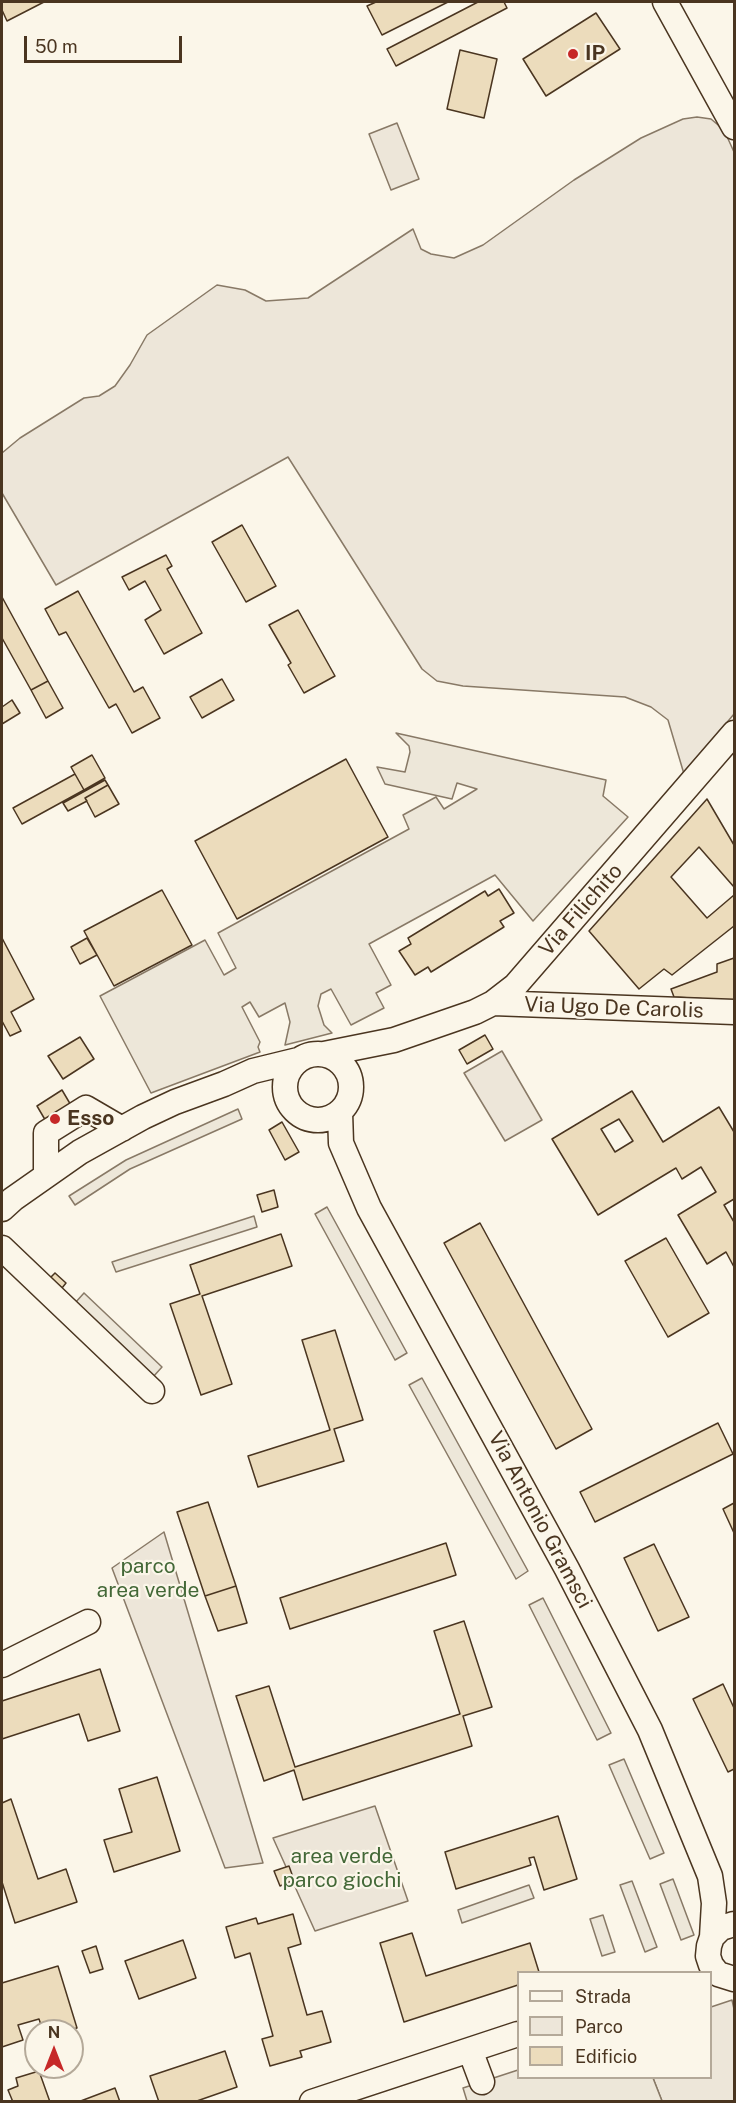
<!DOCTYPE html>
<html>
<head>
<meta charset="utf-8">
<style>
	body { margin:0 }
	#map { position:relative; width:736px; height:2103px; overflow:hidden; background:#fbf6e9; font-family:"Public Sans",sans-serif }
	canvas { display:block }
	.frame { position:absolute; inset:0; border:3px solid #4a3520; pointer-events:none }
	.legend { position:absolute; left:517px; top:1971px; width:195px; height:108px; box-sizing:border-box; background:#fbf6e9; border:2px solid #b4a999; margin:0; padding:8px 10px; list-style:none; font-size:18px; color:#4a3520 }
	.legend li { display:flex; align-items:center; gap:12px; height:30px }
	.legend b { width:30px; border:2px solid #b4a999 }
	.north { position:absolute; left:24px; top:2019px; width:60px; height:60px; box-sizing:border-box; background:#fbf6e9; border:2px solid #b4a999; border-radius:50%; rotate:0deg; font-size:16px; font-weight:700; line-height:24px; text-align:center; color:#4a3520 }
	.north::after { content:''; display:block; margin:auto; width:21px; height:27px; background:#c62828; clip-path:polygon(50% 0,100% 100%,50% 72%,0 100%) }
	.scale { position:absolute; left:24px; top:36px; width:158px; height:27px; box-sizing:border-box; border:3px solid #4a3520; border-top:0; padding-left:8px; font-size:18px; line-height:21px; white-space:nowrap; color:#4a3520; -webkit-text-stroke:4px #fbf6e9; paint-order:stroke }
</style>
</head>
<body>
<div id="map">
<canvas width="736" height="2103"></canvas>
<div class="frame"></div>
<ul class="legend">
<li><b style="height:8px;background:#fbf6e9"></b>Strada</li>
<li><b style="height:16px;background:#ede6d9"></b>Parco</li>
<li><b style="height:16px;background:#ecdcbc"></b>Edificio</li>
</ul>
<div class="north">N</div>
<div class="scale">50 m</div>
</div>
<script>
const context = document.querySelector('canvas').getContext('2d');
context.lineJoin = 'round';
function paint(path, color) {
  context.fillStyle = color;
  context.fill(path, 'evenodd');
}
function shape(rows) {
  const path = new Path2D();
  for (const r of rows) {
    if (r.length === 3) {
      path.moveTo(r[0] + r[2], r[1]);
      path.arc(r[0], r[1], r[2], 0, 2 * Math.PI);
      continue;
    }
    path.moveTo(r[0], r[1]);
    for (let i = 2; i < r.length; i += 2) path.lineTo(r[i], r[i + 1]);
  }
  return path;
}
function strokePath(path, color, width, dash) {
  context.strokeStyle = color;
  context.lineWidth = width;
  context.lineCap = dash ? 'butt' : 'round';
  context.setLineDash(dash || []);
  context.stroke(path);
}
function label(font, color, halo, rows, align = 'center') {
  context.font = font + ' "Public Sans",sans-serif';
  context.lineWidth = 4.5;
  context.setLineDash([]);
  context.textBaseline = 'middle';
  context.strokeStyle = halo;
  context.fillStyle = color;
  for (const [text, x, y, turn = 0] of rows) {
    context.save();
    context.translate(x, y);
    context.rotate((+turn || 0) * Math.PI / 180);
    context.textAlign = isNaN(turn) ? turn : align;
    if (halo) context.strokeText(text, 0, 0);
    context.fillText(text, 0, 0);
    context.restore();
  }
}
const green = shape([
	[697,117,711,119,724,130,734,152,734,714,684,774,668,720,651,707,625,697,463,686,437,681,422,669,288,457,56,585,2,493,2,453,20,438,84,398,99,396,115,386,130,365,147,335,217,285,245,290,266,301,308,298,413,229,421,249,431,254,454,258,483,245,574,180,641,138,683,119,697,117],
	[397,123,419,179,391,190,369,134,397,123],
	[502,1051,542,1120,505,1141,464,1073,502,1051],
	[164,1532,263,1863,225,1868,112,1568,164,1532],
	[375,1806,408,1901,315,1931,273,1838,375,1806],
	[732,2000,734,2009,734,2101,662,2101,653,2078,710,2078,711,2007,732,2000]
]);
paint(green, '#ede6d9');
strokePath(green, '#887966', 1.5);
const parking = shape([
	[396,733,606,780,603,796,628,817,533,921,495,875,369,944,391,985,376,993,384,1008,351,1025,331,989,321,994,318,1006,324,1025,332,1033,285,1045,290,1022,285,1003,259,1017,250,1002,242,1007,260,1042,258,1047,260,1052,151,1093,100,996,205,940,224,975,236,968,218,933,409,829,403,815,436,797,444,809,477,789,457,783,452,799,385,784,377,767,405,772,410,752,409,746,396,733],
	[238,1109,242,1119,130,1169,75,1205,69,1196,126,1160,238,1109],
	[327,1207,407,1353,395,1360,315,1214,327,1207],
	[254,1216,257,1227,116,1272,112,1262,254,1216],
	[84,1293,162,1367,153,1377,75,1303,84,1293],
	[422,1378,528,1571,516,1579,409,1385,422,1378],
	[543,1598,611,1733,597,1740,529,1605,543,1598],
	[624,1759,664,1853,650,1859,609,1765,624,1759],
	[673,1879,694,1935,681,1940,660,1884,673,1879],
	[632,1881,657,1947,645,1952,620,1885,632,1881],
	[529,1885,534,1898,462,1923,458,1910,529,1885],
	[603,1915,615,1952,602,1956,590,1919,603,1915],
	[518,2070,518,2078,653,2078,662,2101,467,2101,463,2088,518,2070]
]);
paint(parking, '#ede7d9');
strokePath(parking, '#887966', 1.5);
const building = shape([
	[2,2,44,2,7,21,2,10,2,2],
	[376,2,448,2,382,35,367,6,376,2],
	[478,2,504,2,507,8,396,66,387,49,478,2],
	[596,13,620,49,546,96,523,59,596,13],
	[460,50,497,59,484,118,447,109,460,50],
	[242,525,276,586,246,602,212,542,242,525],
	[166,555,172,566,167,569,202,633,164,654,145,620,161,610,145,581,129,590,122,577,166,555],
	[78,591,134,692,143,687,160,718,132,733,116,704,109,708,66,632,59,635,45,609,78,591],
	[2,597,48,681,31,690,2,638,2,597],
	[298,610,335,676,304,693,288,665,291,663,269,625,298,610],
	[222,679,234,700,202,718,190,697,222,679],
	[48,681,63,708,46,718,31,690,48,681],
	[12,700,20,713,2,724,2,707,12,700],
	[92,755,105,778,84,790,71,767,92,755],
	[346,759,388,837,237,919,195,841,346,759],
	[75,774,84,790,22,824,13,808,75,774],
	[105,780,108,785,85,798,87,801,68,811,63,803,105,780],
	[108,785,119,804,95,817,85,798,108,785],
	[707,799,734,845,734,887,699,847,671,877,707,918,734,895,734,926,672,975,664,969,639,989,589,931,707,799],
	[499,889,514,913,500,921,504,927,431,972,428,967,415,975,399,951,411,944,408,938,485,891,488,896,499,889],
	[162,890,192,945,114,986,84,931,162,890],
	[2,938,34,999,11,1012,21,1031,10,1036,2,1021,2,938],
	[87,938,97,955,80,964,71,947,87,938],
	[734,958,734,1004,707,1003,707,999,674,997,671,989,717,972,717,964,734,958],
	[485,1035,493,1049,467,1064,459,1050,485,1035],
	[80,1037,94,1059,63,1079,48,1056,80,1037],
	[62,1090,82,1124,57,1140,37,1106,62,1090],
	[632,1091,663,1142,719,1107,734,1132,734,1199,724,1205,734,1222,734,1267,726,1252,707,1264,678,1215,716,1192,701,1167,682,1179,676,1168,598,1215,552,1139,632,1091],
	[619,1119,633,1141,615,1152,601,1129,619,1119],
	[282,1122,299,1152,285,1160,269,1130,282,1122],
	[274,1190,278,1207,262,1212,257,1195,274,1190],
	[480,1223,592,1429,556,1449,444,1243,480,1223],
	[281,1234,292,1266,202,1296,232,1384,201,1395,170,1304,200,1294,190,1265,281,1234],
	[666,1238,709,1313,668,1337,625,1261,666,1238],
	[55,1273,66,1283,62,1288,50,1278,55,1273],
	[335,1330,363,1420,334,1429,344,1461,258,1487,248,1456,330,1430,302,1340,335,1330],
	[718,1423,733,1454,595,1522,580,1492,718,1423],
	[208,1502,236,1586,205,1596,177,1512,208,1502],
	[734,1503,734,1533,723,1509,734,1503],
	[446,1543,456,1575,290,1629,280,1598,446,1543],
	[654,1544,689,1617,658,1631,624,1558,654,1544],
	[236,1586,247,1623,218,1631,205,1596,236,1586],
	[464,1621,492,1707,463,1716,472,1746,303,1800,294,1770,264,1781,236,1696,269,1686,295,1767,460,1714,434,1631,464,1621],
	[100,1669,120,1731,88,1741,79,1714,2,1739,2,1701,100,1669],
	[723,1684,734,1708,734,1769,728,1772,693,1699,723,1684],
	[157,1777,180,1851,114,1872,104,1840,132,1832,119,1789,157,1777],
	[11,1799,38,1879,66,1869,77,1902,15,1923,2,1882,2,1803,11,1799],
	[558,1816,577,1879,544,1890,534,1857,529,1858,531,1865,456,1889,445,1852,558,1816],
	[289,1866,294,1880,280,1886,274,1871,289,1866],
	[293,1914,301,1944,288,1948,307,2015,322,2011,331,2042,300,2051,302,2057,270,2066,262,2039,273,2036,250,1953,235,1958,226,1927,256,1918,258,1924,293,1914],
	[412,1933,426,1976,530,1943,539,1972,518,1972,518,1985,404,2022,380,1943,412,1933],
	[183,1940,196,1978,139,1999,125,1961,183,1940],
	[96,1946,103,1969,90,1973,82,1951,96,1946],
	[58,1966,77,2028,67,2031,43,2031,39,2019,18,2025,23,2040,2,2047,2,1983,58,1966],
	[225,2051,237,2087,194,2102,159,2102,150,2076,225,2051],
	[39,2071,50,2102,13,2102,8,2090,18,2086,16,2078,39,2071],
	[115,2088,120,2102,78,2102,115,2088]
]);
paint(building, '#ecdcbc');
strokePath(building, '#4a3520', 1.5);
const minor = shape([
	[665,2,734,127],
	[493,1003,734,1012],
	[318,1087,33],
	[324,1054,394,1040,475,1012,493,1003,515,986,734,733],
	[340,1112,341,1143,369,1208,567,1569,650,1730,710,1876,714,1903,712,1937],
	[46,1175,46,1133,86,1108,122,1129],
	[2,1209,13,1199,80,1152,143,1117,175,1102,224,1084,253,1071,298,1060],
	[2,1248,152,1391],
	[2,1665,88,1622],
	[734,1924,721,1928,712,1937,709,1946,708,1956,711,1965,718,1974,734,1979],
	[470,2050,482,2082],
	[312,2102,518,2034]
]);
strokePath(minor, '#4a3520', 27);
strokePath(minor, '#fbf6e9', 24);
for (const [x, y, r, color] of [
	[573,54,6,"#c62828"],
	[55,1119,6,"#c62828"]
]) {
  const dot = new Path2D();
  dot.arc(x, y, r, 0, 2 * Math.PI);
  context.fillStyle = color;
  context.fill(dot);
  strokePath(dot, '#fbf6e9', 2);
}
label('bold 21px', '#4a3520', '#fbf6e9', [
	["IP",585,54],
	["Esso",67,1119]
], 'left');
label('21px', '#4a3520', '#fbf6e9', [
	["Via Filichito",581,910,-49],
	["Via Ugo De Carolis",614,1008,2],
	["Via Antonio Gramsci",540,1520,62]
]);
label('21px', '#436837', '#fbf6e9', [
	["parco",148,1567],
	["area verde",148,1591],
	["area verde",342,1857],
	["parco giochi",342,1881]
]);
</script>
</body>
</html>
